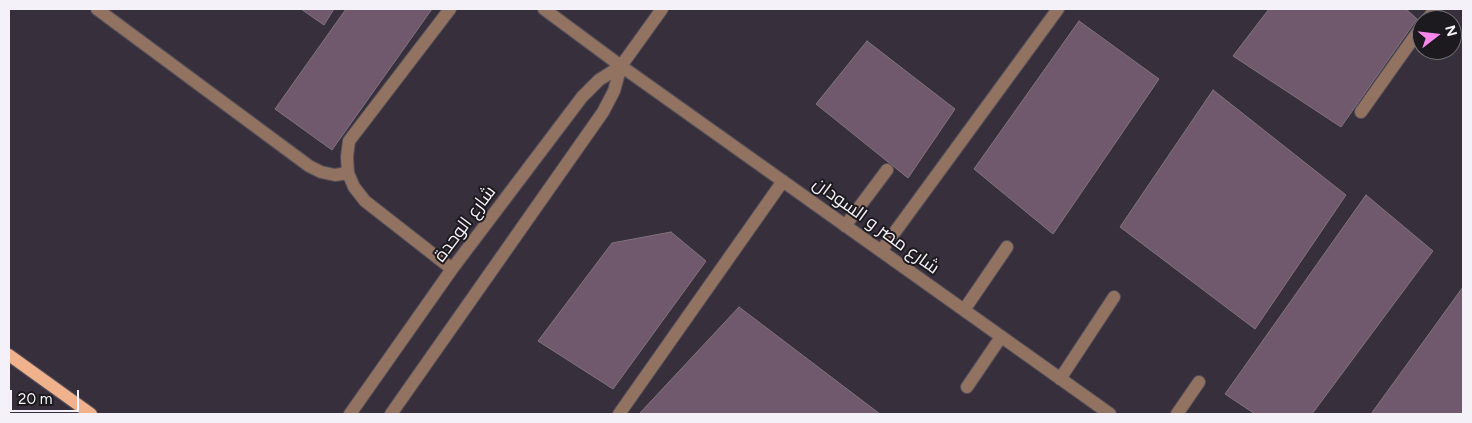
<!DOCTYPE html>
<html>
<head>
<meta charset="utf-8">
<style>
	body { margin:0 }
	#map { position:relative; width:1472px; height:423px; overflow:hidden; background:#37303c; font-family:Figtree,sans-serif }
	canvas { display:block }
	.frame { position:absolute; inset:0; border:10px solid #f5f1f9; pointer-events:none }
	.north { position:absolute; left:1412px; top:10px; width:50px; height:50px; box-sizing:border-box; background:#1c1a1f; border:1px solid #737076; border-radius:50%; rotate:74deg; font-size:14px; font-weight:700; line-height:20px; text-align:center; color:#f5f1f9 }
	.north::after { content:''; display:block; margin:auto; width:18px; height:22px; background:#f788eb; clip-path:polygon(50% 0,100% 100%,50% 72%,0 100%) }
	.scale { position:absolute; left:10px; top:390px; width:69px; height:22px; box-sizing:border-box; border:2px solid #f5f1f9; border-top:0; padding-left:6px; font-size:15px; line-height:18px; white-space:nowrap; color:#f5f1f9; -webkit-text-stroke:4px #1c1a1f; paint-order:stroke }
</style>
</head>
<body>
<div id="map">
<canvas width="1472" height="423"></canvas>
<div class="frame"></div>
<div class="north">N</div>
<div class="scale">20 m</div>
</div>
<script>
const context = document.querySelector('canvas').getContext('2d');
context.lineJoin = 'round';
function paint(path, color) {
  context.fillStyle = color;
  context.fill(path, 'evenodd');
}
function shape(rows) {
  const path = new Path2D();
  for (const r of rows) {
    path.moveTo(r[0], r[1]);
    for (let i = 2; i < r.length; i += 2) path.lineTo(r[i], r[i + 1]);
  }
  return path;
}
function strokePath(path, color, width, dash) {
  context.strokeStyle = color;
  context.lineWidth = width;
  context.lineCap = dash ? 'butt' : 'round';
  context.setLineDash(dash || []);
  context.stroke(path);
}
function label(font, color, halo, rows, align = 'center') {
  context.font = font + ' Figtree,Cairo,sans-serif';
  context.lineWidth = 4;
  context.setLineDash([]);
  context.textBaseline = 'middle';
  context.strokeStyle = halo;
  context.fillStyle = color;
  for (const [text, x, y, turn = 0] of rows) {
    context.save();
    context.translate(x, y);
    context.rotate((+turn || 0) * Math.PI / 180);
    context.textAlign = isNaN(turn) ? turn : align;
    if (halo) context.strokeText(text, 0, 0);
    context.fillText(text, 0, 0);
    context.restore();
  }
}
const building = shape([
	[301,9,334,9,324,25,301,9],
	[346,9,432,9,332,150,275,109,346,9],
	[1269,9,1406,9,1417,19,1341,127,1233,56,1269,9],
	[1079,21,1159,79,1053,234,974,169,1079,21],
	[867,41,955,109,908,178,816,104,867,41],
	[1213,90,1346,195,1255,329,1120,227,1213,90],
	[1366,195,1433,251,1312,414,1255,414,1225,394,1366,195],
	[671,232,706,261,613,389,538,341,612,243,671,232],
	[1463,287,1463,412,1462,414,1371,414,1463,287],
	[739,307,880,414,639,414,739,307]
]);
paint(building, '#71596d');
strokePath(building, '#80737e', 1);
const minor = shape([
	[97,9,309,166,321,172,335,175,348,173],
	[450,9,349,141,347,157,348,173,354,187,365,201,452,269],
	[544,9,621,66,1110,414],
	[1427,20,1435,9],
	[1361,112,1422,26],
	[845,226,887,170],
	[881,251,1058,9],
	[964,310,1007,247],
	[1060,379,1114,297],
	[967,387,1001,337],
	[350,414,452,269,582,97,599,80,621,66],
	[391,414,603,112,614,91,621,66,662,9],
	[619,414,783,181],
	[1177,414,1199,382]
]);
const major = shape([
	[9,355,91,414]
]);
strokePath(minor, '#554f5a', 14);
strokePath(major, '#554f5a', 14);
strokePath(minor, '#927361', 12);
strokePath(major, '#f0b28d', 12);
label('18px', '#f5f1f9', '#1c1a1f', [
	["شارع الوحدة",465,224,-53],
	["شارع مصر و السودان",876,226,36]
]);
</script>
</body>
</html>
